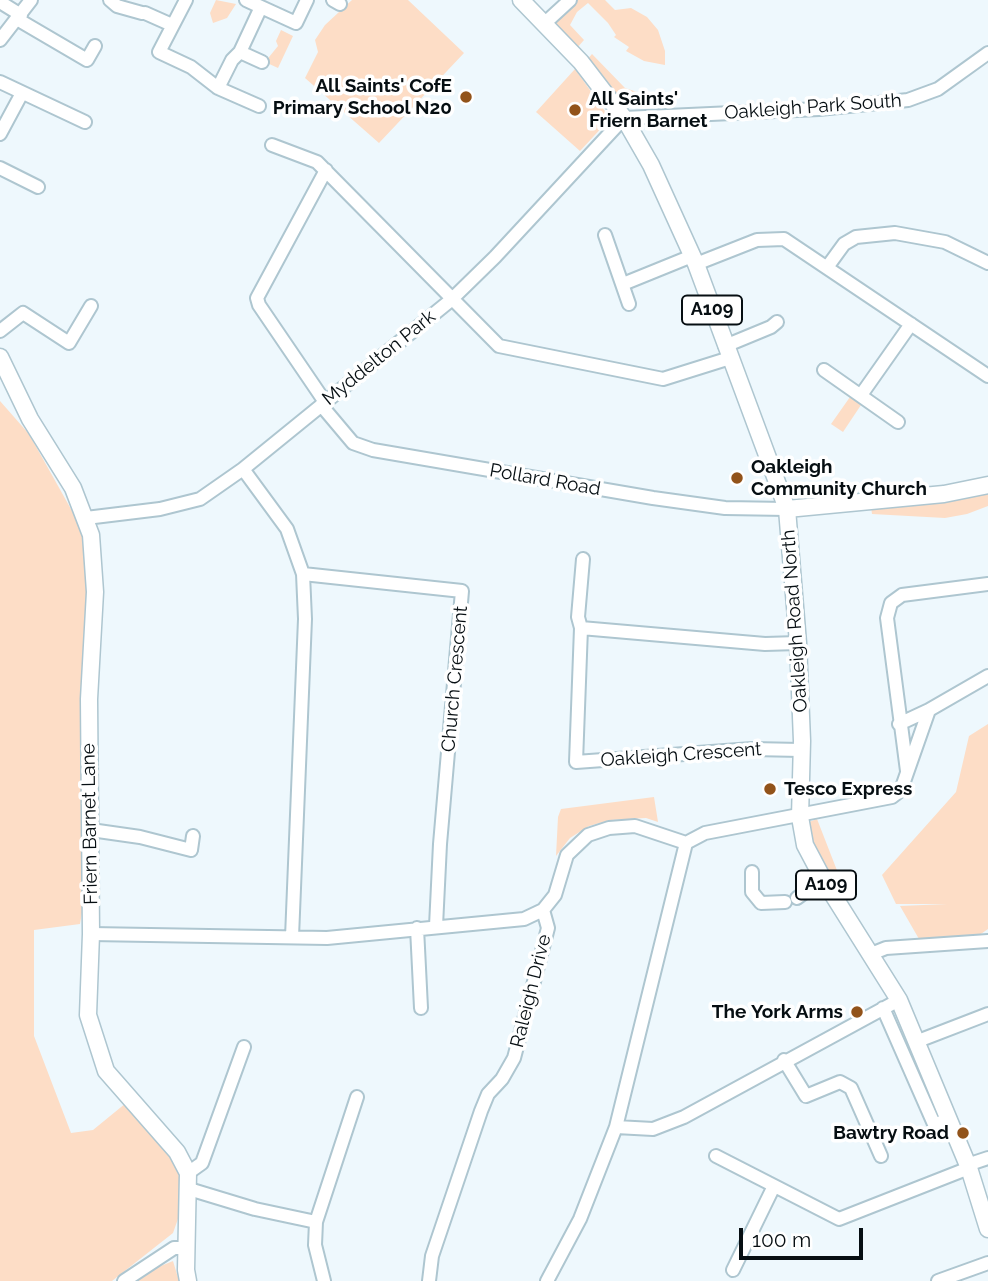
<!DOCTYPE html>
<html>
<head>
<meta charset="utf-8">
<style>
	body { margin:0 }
	#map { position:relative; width:988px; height:1281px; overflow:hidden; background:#eef8fd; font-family:Raleway,sans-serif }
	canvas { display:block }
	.scale { position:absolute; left:739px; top:1228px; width:124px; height:32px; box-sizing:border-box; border:4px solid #060e12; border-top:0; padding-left:9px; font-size:21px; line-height:24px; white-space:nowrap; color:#060e12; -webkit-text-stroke:5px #fff; paint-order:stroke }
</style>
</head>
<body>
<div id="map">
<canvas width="988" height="1281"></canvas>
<div class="scale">100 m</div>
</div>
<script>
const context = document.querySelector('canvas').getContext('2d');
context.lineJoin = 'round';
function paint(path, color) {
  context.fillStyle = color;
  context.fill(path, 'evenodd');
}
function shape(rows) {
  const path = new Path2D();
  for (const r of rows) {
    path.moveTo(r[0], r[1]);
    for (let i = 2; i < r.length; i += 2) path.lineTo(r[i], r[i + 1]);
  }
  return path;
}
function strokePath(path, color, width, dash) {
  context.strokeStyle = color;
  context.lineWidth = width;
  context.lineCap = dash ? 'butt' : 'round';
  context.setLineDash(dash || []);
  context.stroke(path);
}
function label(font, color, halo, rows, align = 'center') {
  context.font = font + ' Raleway,sans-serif';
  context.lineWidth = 7;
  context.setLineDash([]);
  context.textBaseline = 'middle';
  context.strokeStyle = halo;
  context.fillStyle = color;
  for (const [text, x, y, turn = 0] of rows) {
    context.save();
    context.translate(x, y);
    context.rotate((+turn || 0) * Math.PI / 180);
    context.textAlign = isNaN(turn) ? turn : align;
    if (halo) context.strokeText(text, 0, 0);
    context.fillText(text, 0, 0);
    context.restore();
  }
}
paint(shape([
	[216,0,236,4,227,18,213,23,210,13],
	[352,0,408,0,464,53,379,143,305,78,318,52,315,40,325,25],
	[575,0,605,0,615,10,631,8,647,17,658,30,665,51,665,65,644,61,626,51,629,47,614,37,616,35,608,23,588,3,577,12,570,25,584,40,577,48,553,21],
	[281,30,293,36,278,68,265,62,278,46,276,41],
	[592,54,625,88,652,97,652,107,628,104,619,99,586,61],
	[575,69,607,114,607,122,580,151,536,112],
	[850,397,861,405,843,432,831,424],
	[0,401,29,434,81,527,90,595,80,698,88,877,80,924,34,930,34,1036,71,1133,93,1130,126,1103,162,1145,178,1170,180,1184,179,1216,173,1233,112,1281,0,1281],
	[988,488,988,506,967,514,945,518,872,514,871,507],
	[988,724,988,929,978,936,919,939,900,906,947,904,896,904,882,875,956,792,969,736],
	[654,797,658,822,646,818,610,820,589,826,570,838,556,856,558,817,561,809],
	[817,819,838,873,831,876,813,845,808,828,809,822],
	[173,1261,179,1281,134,1281,146,1272]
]), '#fdddc6');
const minor = shape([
	[110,0,117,6,142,13],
	[186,0,159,52,191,67,218,88,232,60,240,52,262,62],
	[246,0,261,7],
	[333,0,340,4],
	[0,2,21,15],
	[145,13,172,25],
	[17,19,87,60,95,46],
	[545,23,570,0],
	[0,40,31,0],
	[240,52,261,7,296,23,307,0],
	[0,82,85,122],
	[218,88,259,106],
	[0,134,22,93],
	[272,145,317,162,499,346,663,379,730,358],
	[0,168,38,187],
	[605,235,629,304],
	[696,264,757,240,784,239,988,376],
	[828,266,844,244,856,237,895,233,945,242,988,263],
	[623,284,692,256],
	[0,331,23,313,69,343,91,306],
	[725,346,771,327,777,322],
	[824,370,898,422],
	[861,395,911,324],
	[325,402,259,305,257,298,326,170],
	[321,405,353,443,373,450,653,498,725,508,787,509],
	[243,469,287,529,303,574,305,619,292,937],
	[86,518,160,509,200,499,243,469,451,300,495,257,624,118,819,109,908,100,938,89,988,53],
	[303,574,462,591,440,844,436,926],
	[581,628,578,617,583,559],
	[798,643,765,644,581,628,576,762,752,749,801,750],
	[899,724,929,710],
	[907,771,887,618,891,603,902,595,988,584],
	[91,830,140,837,191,850,193,836],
	[752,872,752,892,761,903,785,902],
	[797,898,823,879],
	[417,928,421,1008],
	[91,934,327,938,524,919,543,910,555,895,567,855,588,835,609,828,635,826,686,843,705,833,892,797,901,790,929,710,988,676],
	[871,954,886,948,988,941],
	[883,1008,934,1124,949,1120],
	[918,1041,988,1014],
	[784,1060,806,1096,840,1082,851,1088,881,1156],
	[616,1127,653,1129,684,1117,899,1000],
	[716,1156,839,1219,969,1168],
	[967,1165,988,1158],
	[188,1173,202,1163,244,1047],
	[189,1189,255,1209,316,1222],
	[733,1270,774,1186],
	[124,1281,174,1248,187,1248],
	[324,1281,315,1245,316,1222,357,1097],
	[429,1281,432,1256,481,1111,488,1094,502,1079,514,1058,548,928,543,910],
	[547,1281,580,1219,616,1127,686,843],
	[938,1281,988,1263]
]);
const major = shape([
	[521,0,581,62,624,118,651,165,696,264,787,509,798,643,802,741,800,817,805,845,823,879,899,1000,969,1168,988,1229],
	[0,357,30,419,73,488,91,535,95,592,89,699,91,934,88,1015,106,1071,177,1152,188,1173,186,1270,188,1281],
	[787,509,944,494,988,485]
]);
strokePath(minor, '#aec6d0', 16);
strokePath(major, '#aec6d0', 19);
strokePath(minor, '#fff', 12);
strokePath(major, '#fff', 16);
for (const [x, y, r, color] of [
	[466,97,7,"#92531a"],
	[575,110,7,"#92531a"],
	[737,478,7,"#92531a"],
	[770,789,7,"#92531a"],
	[857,1012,7,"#92531a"],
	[963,1133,7,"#92531a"]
]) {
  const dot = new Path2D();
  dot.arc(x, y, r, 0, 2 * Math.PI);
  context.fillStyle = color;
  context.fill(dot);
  strokePath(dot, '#fff', 2.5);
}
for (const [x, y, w] of [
	[712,310,60],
	[826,885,60]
]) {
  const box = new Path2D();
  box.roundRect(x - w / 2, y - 14.5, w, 29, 5);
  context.fillStyle = '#fff';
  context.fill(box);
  strokePath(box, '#060e12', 2);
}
label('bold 18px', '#060e12', null, [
	["A109",712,310],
	["A109",826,885]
]);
label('bold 19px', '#060e12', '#fff', [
	["All Saints' CofE",452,86],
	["Primary School N20",452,108],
	["All Saints'",589,99,"left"],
	["Friern Barnet",589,121,"left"],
	["Oakleigh",751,467,"left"],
	["Community Church",751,489,"left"],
	["Tesco Express",784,789,"left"],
	["The York Arms",843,1012],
	["Bawtry Road",949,1133]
], 'right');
label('19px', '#060e12', '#fff', [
	["Oakleigh Park South",813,107,-4],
	["Myddelton Park",379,358,-39],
	["Pollard Road",545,480,10],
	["Oakleigh Road North",795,621,-94],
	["Church Crescent",455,679,-85],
	["Oakleigh Crescent",681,755,-4],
	["Friern Barnet Lane",90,824,-91],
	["Raleigh Drive",531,991,-76]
]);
</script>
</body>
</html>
